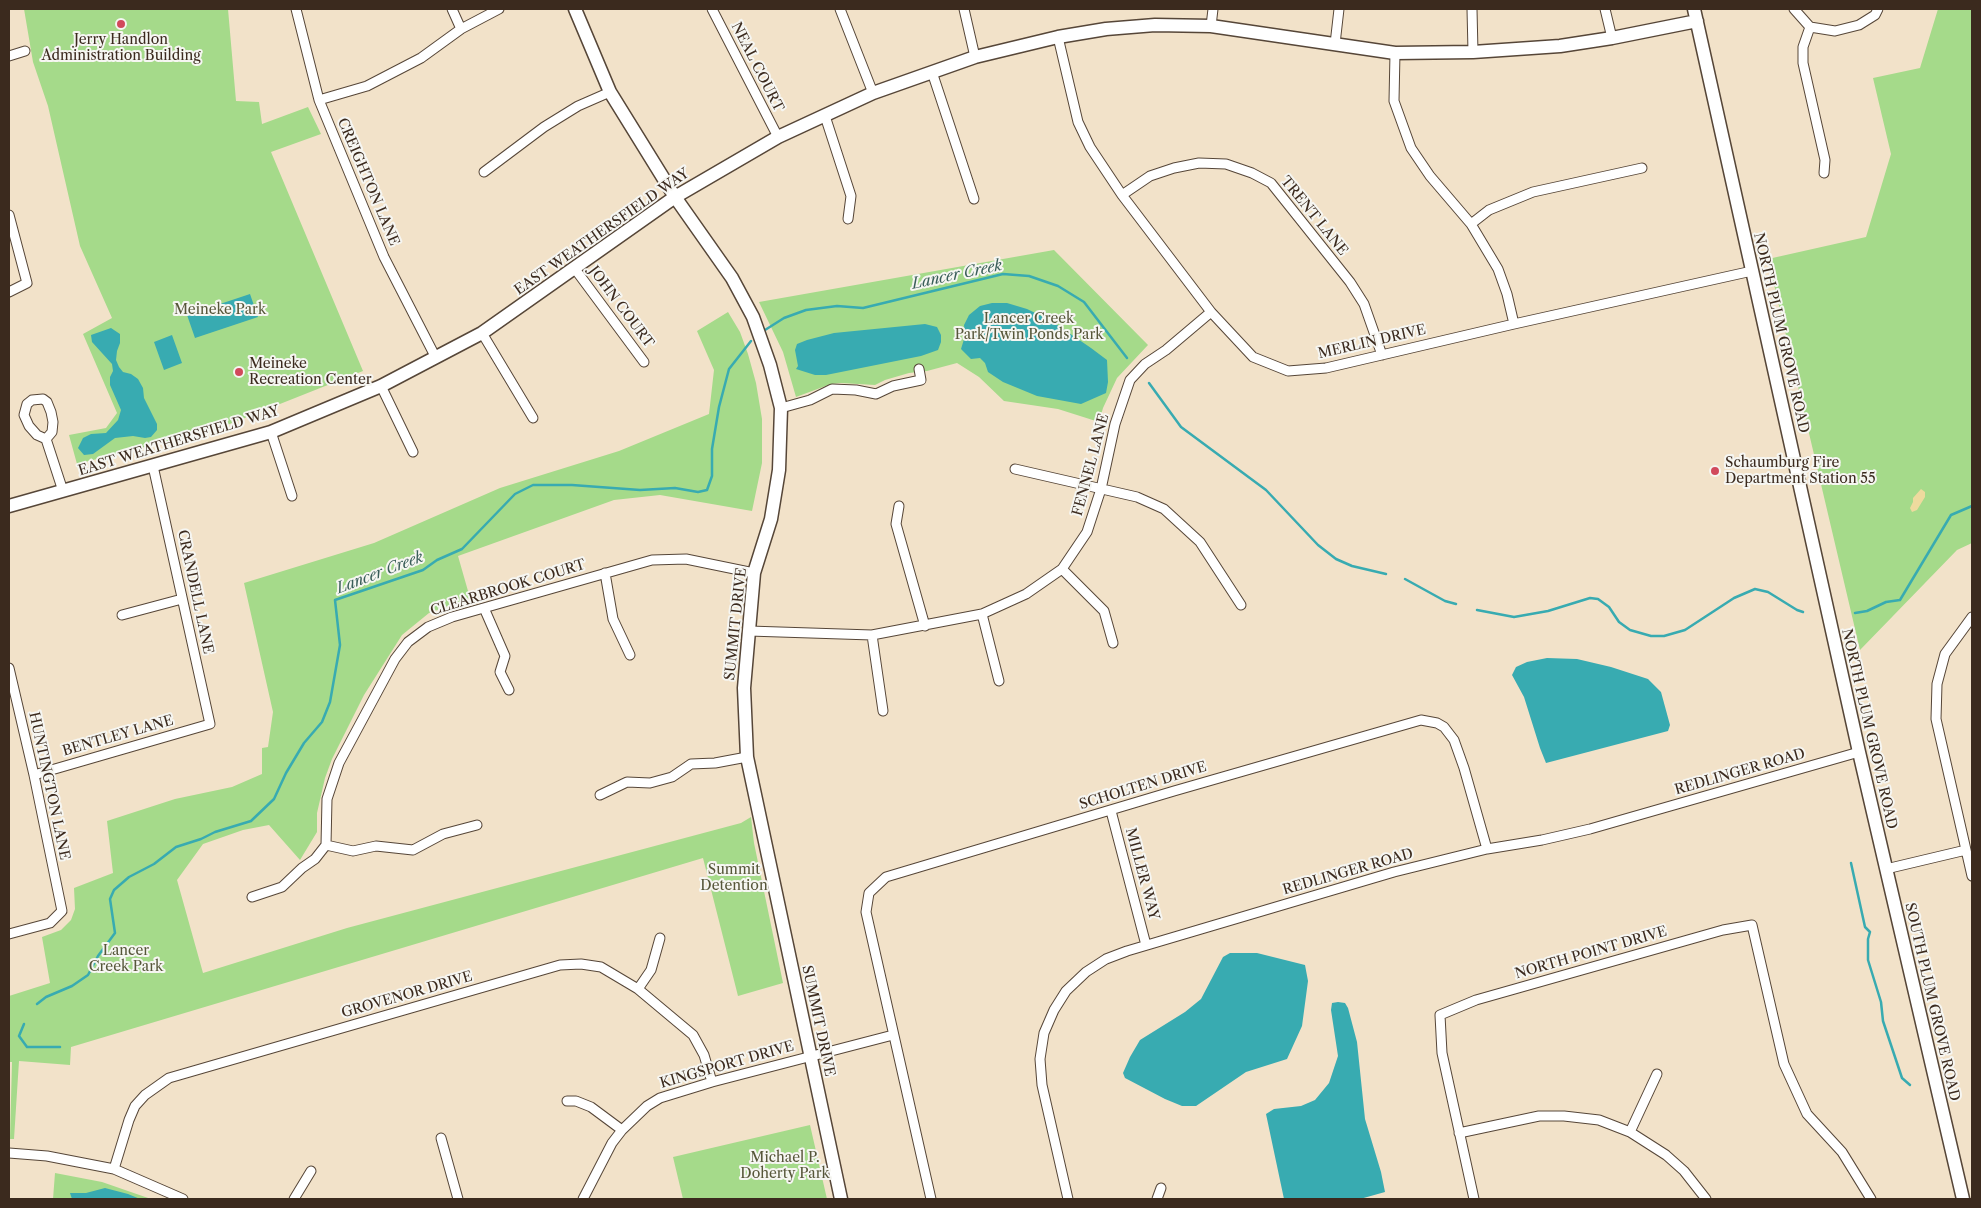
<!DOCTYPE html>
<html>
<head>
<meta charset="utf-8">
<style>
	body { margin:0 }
	#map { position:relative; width:1981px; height:1208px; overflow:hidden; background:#f2e2c9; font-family:"Libre Caslon Text",serif }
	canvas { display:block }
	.frame { position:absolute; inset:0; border:10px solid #3b2a1e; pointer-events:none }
</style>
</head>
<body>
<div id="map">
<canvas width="1981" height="1208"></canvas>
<div class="frame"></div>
</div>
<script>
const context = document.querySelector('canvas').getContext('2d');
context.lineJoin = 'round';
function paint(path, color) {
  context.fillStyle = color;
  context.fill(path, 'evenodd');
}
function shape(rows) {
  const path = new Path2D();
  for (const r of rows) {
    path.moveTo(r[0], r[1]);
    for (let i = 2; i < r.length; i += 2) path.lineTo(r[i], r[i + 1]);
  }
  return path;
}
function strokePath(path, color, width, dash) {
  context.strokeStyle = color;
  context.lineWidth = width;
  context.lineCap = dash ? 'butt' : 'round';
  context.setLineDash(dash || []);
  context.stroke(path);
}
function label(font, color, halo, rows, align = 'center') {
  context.font = font + ' "Libre Caslon Text",serif';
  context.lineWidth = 4;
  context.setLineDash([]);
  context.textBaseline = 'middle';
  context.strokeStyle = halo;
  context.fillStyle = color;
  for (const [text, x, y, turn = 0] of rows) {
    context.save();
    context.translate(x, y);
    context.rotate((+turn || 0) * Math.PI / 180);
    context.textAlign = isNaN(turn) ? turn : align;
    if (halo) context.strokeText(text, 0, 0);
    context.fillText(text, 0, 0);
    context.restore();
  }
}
paint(shape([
	[24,9,228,9,236,101,259,102,262,124,308,107,321,134,271,152,363,371,217,429,77,464,69,435,106,428,117,413,83,334,112,318,80,246,48,106,33,62],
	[1938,9,1972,9,1972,543,1957,550,1860,650,1768,259,1866,237,1891,154,1873,78,1920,68],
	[1054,250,1148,345,1117,378,1103,408,1099,422,1058,409,1004,401,979,377,957,363,927,371,909,373,885,380,875,385,841,383,831,384,796,397,783,352,759,302],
	[728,312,740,332,748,354,756,383,762,419,762,463,752,511,660,495,614,500,458,556,470,598,429,613,402,635,364,695,332,759,325,778,317,813,317,832,300,860,269,825,243,830,203,844,177,880,203,973,347,928,741,823,751,817,754,843,783,983,738,996,703,858,71,1047,70,1065,19,1061,14,1139,10,1139,12,1062,9,1062,9,996,50,983,42,937,61,930,71,920,75,909,74,888,113,873,107,821,175,799,232,787,262,774,262,748,268,747,273,712,244,583,374,543,500,488,619,451,709,414,714,370,697,331],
	[810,1125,827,1199,683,1199,673,1157],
	[55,1173,102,1182,151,1199,53,1199]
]), '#a5da8a');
paint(shape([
	[1921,489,1925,492,1925,497,1917,510,1912,512,1910,508,1913,502,1913,498]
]), '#eeda9e');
paint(shape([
	[250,294,258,317,195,338,187,315],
	[992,303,1007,303,1027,309,1050,320,1091,348,1107,360,1108,382,1106,393,1081,404,1037,396,1003,382,988,372,985,363,980,358,971,359,961,349,965,336,964,325,969,315,980,306],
	[925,324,937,327,941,335,941,342,938,350,921,356,826,375,815,375,796,369,798,366,795,350,797,344,807,340,834,333],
	[111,328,120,334,120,343,117,351,116,360,119,367,123,372,131,374,138,379,143,388,144,398,157,424,157,430,151,437,145,438,133,436,115,438,93,454,84,455,78,448,83,438,91,434,106,433,118,420,121,410,110,385,110,377,113,371,112,364,92,342,91,335],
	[172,335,182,363,164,370,154,342],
	[1547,658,1577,659,1611,667,1648,679,1661,692,1670,725,1668,731,1546,763,1540,748,1524,697,1512,675,1516,667,1527,662],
	[1230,953,1257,953,1305,965,1308,981,1302,1026,1287,1059,1246,1072,1196,1106,1182,1106,1165,1099,1125,1078,1123,1073,1130,1057,1140,1040,1185,1012,1201,999,1223,957],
	[1338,1002,1345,1003,1348,1008,1357,1042,1365,1119,1381,1172,1385,1192,1360,1199,1284,1199,1266,1114,1274,1109,1301,1106,1315,1100,1329,1083,1338,1056,1331,1010,1332,1003],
	[105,1188,128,1194,140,1199,72,1199,70,1193,86,1193]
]), '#38abb1');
strokePath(shape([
	[765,330,784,318,806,310,837,306,863,308,1003,274,1029,276,1058,286,1084,302,1127,358],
	[1149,383,1181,427,1266,490,1318,545,1336,559,1352,566,1386,574],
	[1405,579,1445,601,1456,604],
	[1477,610,1514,617,1548,611,1590,598,1598,599,1609,607,1619,622,1630,630,1651,636,1664,636,1685,630,1734,598,1755,589,1768,592,1797,610,1803,612],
	[1855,613,1867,611,1886,602,1900,600,1951,515,1972,506],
	[1851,863,1865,927,1870,932,1868,939,1868,960,1881,1002,1883,1021,1902,1078,1910,1085],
	[37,1004,46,997,72,986,88,975,98,956,115,933,110,899,114,890,129,877,154,864,176,847,201,839,215,832,251,821,274,799,286,773,304,743,322,722,330,702,340,645,335,600,423,570,437,560,462,549,515,494,533,485,572,485,640,490,675,488,698,492,707,490,712,476,712,449,719,407,729,369,751,341],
	[24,1024,19,1036,27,1047,60,1047]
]), '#38abb1', 2.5);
const street = shape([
	[296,9,319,100,384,257,436,358],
	[452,9,461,29],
	[712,9,778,137],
	[840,9,873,93],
	[964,9,975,57],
	[1472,9,1473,52],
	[1605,9,1612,38],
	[1794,9,1810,27,1835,31,1859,25,1875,15,1878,9],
	[1211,26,1213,9],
	[1810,27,1803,47,1803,63,1825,160,1824,173],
	[1058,37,1078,122,1090,147,1122,195,1211,312,1253,357,1288,371,1326,368,1514,324,1752,271],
	[1335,44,1339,9],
	[1395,53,1394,101,1411,148,1430,176,1471,224,1498,269,1507,294,1514,324],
	[9,56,25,51],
	[932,72,974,199],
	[319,100,367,86,421,58,461,29,499,9],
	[825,116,851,196,848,219],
	[484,172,544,127,578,106,610,92],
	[1122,195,1150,176,1174,168,1199,163,1226,164,1252,173,1271,183,1350,282,1364,304,1382,355],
	[9,215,27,283,9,292],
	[1471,224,1489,210,1533,192,1642,168],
	[575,269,644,362],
	[482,333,533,418],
	[381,386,413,452],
	[781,408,810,400,832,389,856,390,876,394,893,386,921,380,919,369],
	[271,432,292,496],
	[46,439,52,432,53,422,51,412,47,402,43,399,32,400,27,404,24,415,29,426,37,435,46,439,63,491],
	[1015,469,1137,497,1164,509,1200,542,1241,605],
	[899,506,896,524,925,626],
	[1062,569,1104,611,1113,643],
	[605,573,613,619,630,655],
	[484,608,505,656,500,672,509,690],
	[982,614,999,681],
	[122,615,182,599],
	[1972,617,1945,654,1937,684,1936,719,1972,876],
	[749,631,872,635,982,614,1026,594,1062,569,1087,532,1101,489,1115,424,1130,380,1145,364,1166,350,1211,312],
	[872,635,883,711],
	[9,668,34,775,62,911,50,923,9,934],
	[34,775,210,724,153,466],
	[600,795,627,782,650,783,672,777,691,764,715,763,747,757],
	[1111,811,1146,945],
	[326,845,353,851,376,846,413,850,443,834,477,825],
	[1886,869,1966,850],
	[252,897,282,887,302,868,315,859,326,845,327,799,339,763,395,659,408,642,428,627,452,617,652,560,686,559,754,573],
	[638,989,651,970,660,938],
	[567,1101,576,1101,591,1107,622,1130],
	[1630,1132,1657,1074],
	[1459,1133,1539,1116,1564,1116,1599,1120,1630,1132,1666,1155,1684,1171,1706,1199],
	[441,1138,458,1199],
	[9,1153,47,1156,114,1169,183,1199],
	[114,1169,129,1120,135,1106,145,1095,169,1078,560,965,581,964,601,967,638,989,693,1035,704,1055,712,1082],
	[294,1199,311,1171],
	[583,1199,612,1143,622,1130,647,1106,660,1098,712,1082,893,1035],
	[931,1199,866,912,869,893,886,877,1174,791,1421,720,1437,723,1444,727,1454,740,1464,768,1487,849],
	[1068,1199,1042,1085,1040,1059,1044,1033,1054,1010,1066,991,1086,972,1106,959,1127,951,1394,872,1487,849,1542,840,1590,829,1859,752],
	[1157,1199,1161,1188],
	[1474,1199,1442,1053,1440,1015,1476,1000,1723,930,1752,925,1784,1064,1807,1114,1842,1152,1871,1199]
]);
const secondary = shape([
	[575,9,610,92,675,197,732,278,753,317,770,365,781,408,779,470,771,519,754,573,744,688,747,757,841,1199],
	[1694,9,1859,752,1963,1199],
	[9,506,271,432,381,386,482,333,675,197,778,137,873,93,975,57,1058,37,1106,29,1155,25,1211,26,1395,53,1473,52,1560,46,1612,38,1697,21]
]);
strokePath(street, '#564638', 11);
strokePath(secondary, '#564638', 15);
strokePath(street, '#fff', 9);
strokePath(secondary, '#fff', 12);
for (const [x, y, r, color] of [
	[121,24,5,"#d1495b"],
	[239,372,5,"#d1495b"],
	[1715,471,5,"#d1495b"]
]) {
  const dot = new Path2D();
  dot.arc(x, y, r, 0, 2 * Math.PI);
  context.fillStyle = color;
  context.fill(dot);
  strokePath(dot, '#f6f6f2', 2);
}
label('14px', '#3b2a1e', '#f6f6f2', [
	["Jerry Handlon",121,40,"center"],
	["Administration Building",121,56,"center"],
	["Meineke",249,364],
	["Recreation Center",249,380],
	["Schaumburg Fire",1725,463],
	["Department Station 55",1725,479]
], 'left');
label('14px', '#3b2a1e', '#f6f6f2', [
	["NEAL COURT",757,67,63],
	["CREIGHTON LANE",368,182,67],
	["TRENT LANE",1314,216,51],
	["EAST WEATHERSFIELD WAY",602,232,-35],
	["JOHN COURT",621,307,53],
	["NORTH PLUM GROVE ROAD",1781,333,77],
	["MERLIN DRIVE",1372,342,-13],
	["EAST WEATHERSFIELD WAY",179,441,-17],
	["FENNEL LANE",1091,465,-75],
	["CLEARBROOK COURT",508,588,-17],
	["CRANDELL LANE",195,592,78],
	["SUMMIT DRIVE",736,624,-84],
	["NORTH PLUM GROVE ROAD",1869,729,77],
	["BENTLEY LANE",118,736,-16],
	["REDLINGER ROAD",1740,772,-16],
	["HUNTINGTON LANE",49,786,78],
	["SCHOLTEN DRIVE",1143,786,-17],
	["REDLINGER ROAD",1348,872,-16],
	["MILLER WAY",1142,874,75],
	["NORTH POINT DRIVE",1591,953,-16],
	["GROVENOR DRIVE",407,995,-16],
	["SOUTH PLUM GROVE ROAD",1932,1002,77],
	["SUMMIT DRIVE",818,1021,78],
	["KINGSPORT DRIVE",727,1065,-16]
]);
label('14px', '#565639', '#f6f6f2', [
	["Meineke Park",220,310],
	["Lancer Creek",1029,319],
	["Park/Twin Ponds Park",1029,335],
	["Summit",734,870],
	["Detention",734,886],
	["Lancer",126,951],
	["Creek Park",126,967],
	["Michael P.",785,1158],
	["Doherty Park",785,1174]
]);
label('italic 15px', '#3a5e59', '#f6f6f2', [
	["Lancer Creek",957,275,-12],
	["Lancer Creek",380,573,-21]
]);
</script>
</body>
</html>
